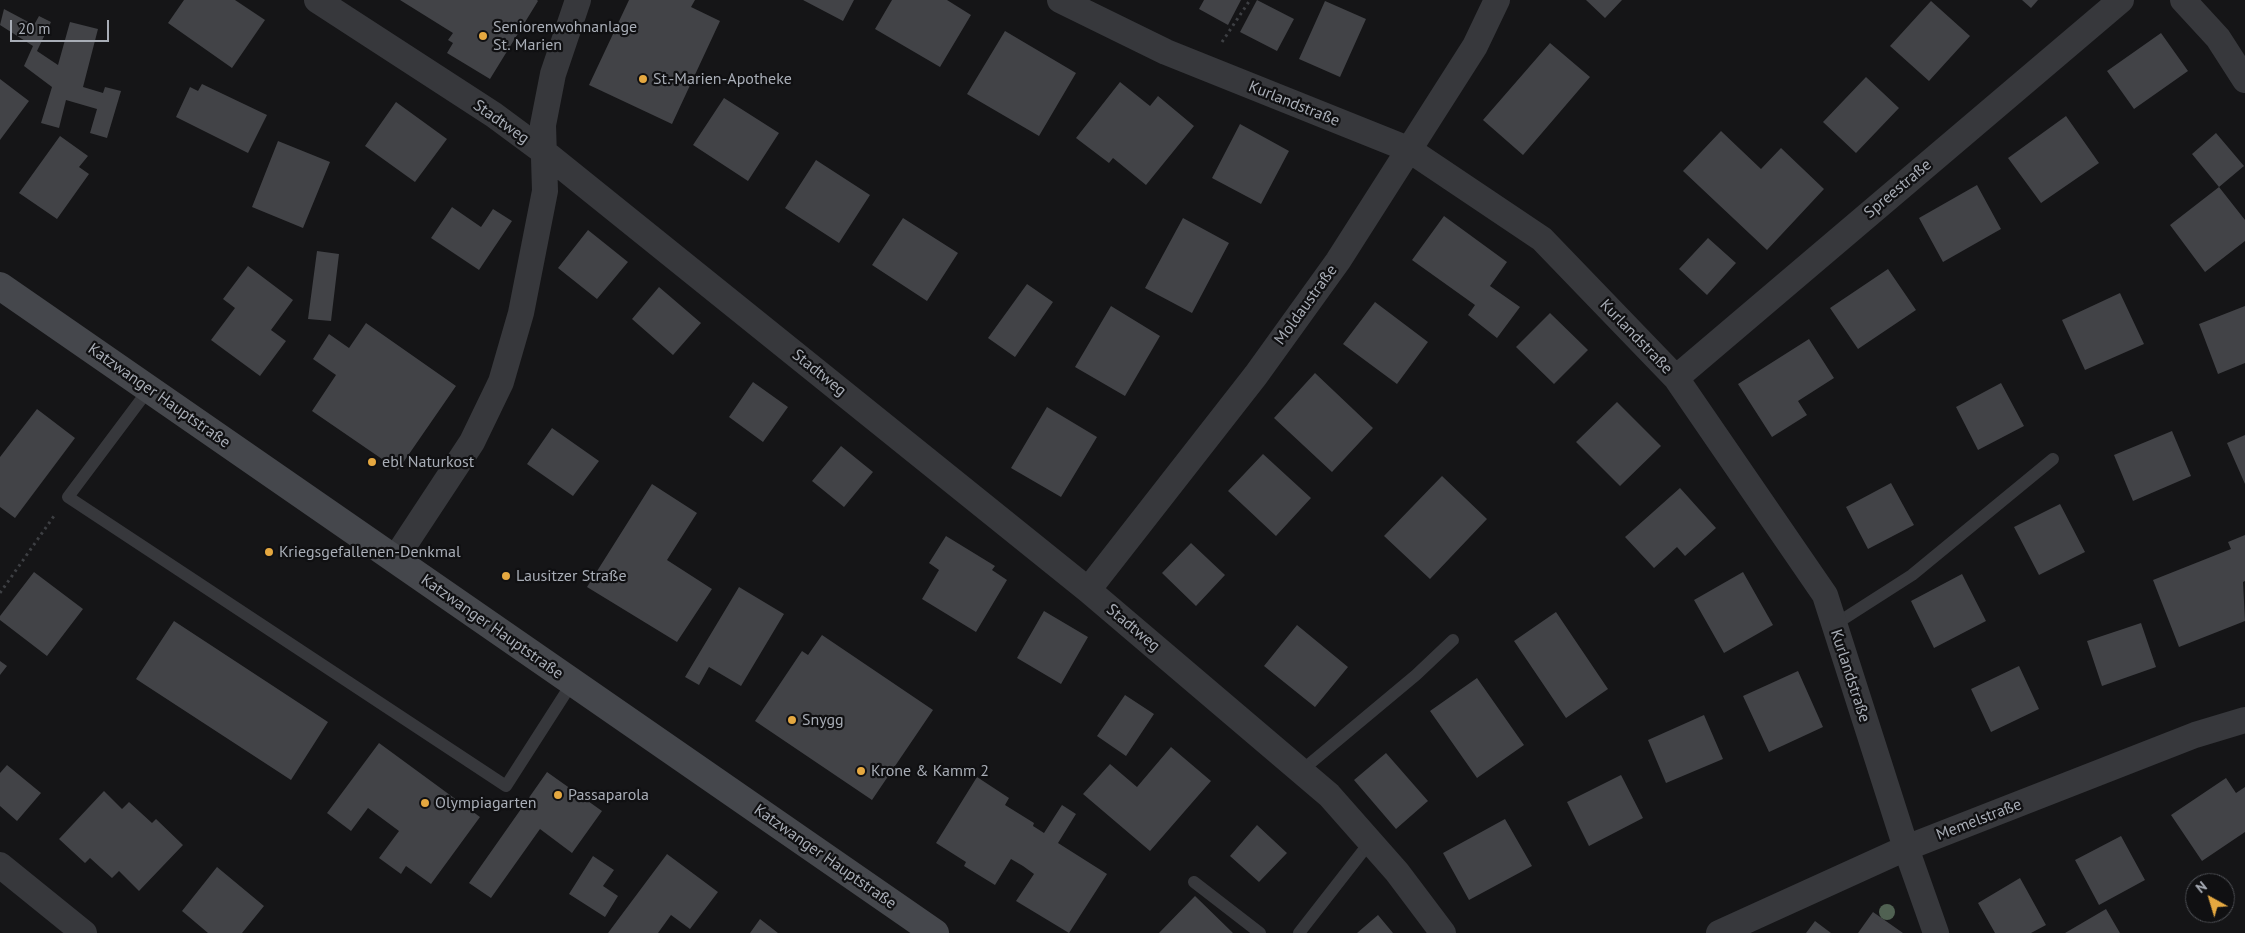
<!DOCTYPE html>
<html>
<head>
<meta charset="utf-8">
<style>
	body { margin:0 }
	#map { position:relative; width:2245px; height:933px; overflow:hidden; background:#151517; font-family:"PT Sans",sans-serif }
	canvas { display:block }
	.north { position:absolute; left:2185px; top:873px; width:50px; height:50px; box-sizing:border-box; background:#101012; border:1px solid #4d4f54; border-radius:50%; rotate:321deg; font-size:14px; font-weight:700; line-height:20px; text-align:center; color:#a8adb6 }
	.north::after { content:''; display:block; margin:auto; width:18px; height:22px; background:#e5a840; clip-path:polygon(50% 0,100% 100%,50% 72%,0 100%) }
	.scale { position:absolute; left:10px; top:20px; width:99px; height:22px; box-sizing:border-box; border:2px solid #a8adb6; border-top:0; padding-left:6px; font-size:15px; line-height:18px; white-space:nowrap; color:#a8adb6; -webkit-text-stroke:4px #101012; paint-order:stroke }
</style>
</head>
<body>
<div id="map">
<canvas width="2245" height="933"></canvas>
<div class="north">N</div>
<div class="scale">20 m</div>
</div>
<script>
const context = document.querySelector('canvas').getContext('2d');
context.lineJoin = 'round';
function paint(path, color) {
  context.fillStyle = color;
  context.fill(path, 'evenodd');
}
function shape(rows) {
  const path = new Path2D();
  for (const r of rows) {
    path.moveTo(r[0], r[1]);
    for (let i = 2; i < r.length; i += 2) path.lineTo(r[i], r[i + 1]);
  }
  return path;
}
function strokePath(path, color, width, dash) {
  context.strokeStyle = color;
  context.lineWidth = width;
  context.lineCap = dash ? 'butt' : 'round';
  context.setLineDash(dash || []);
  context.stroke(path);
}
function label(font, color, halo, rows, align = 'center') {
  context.font = font + ' "PT Sans",sans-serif';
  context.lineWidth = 4.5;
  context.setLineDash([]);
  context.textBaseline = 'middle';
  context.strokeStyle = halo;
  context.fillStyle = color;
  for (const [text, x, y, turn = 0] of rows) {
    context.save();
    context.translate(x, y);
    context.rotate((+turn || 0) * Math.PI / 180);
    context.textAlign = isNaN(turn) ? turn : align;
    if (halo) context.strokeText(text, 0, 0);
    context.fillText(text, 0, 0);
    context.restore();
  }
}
paint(shape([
	[184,0,235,0,265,20,232,68,168,23],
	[400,0,537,0,538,1,490,79,447,53,453,43,448,40,453,33],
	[629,0,695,0,691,7,720,21,672,124,589,85],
	[803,0,854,0,843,21],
	[892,0,947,0,971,15,940,67,875,29],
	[1204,0,1241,0,1228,25,1199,9],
	[1257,0,1294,19,1277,51,1240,32],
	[1586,0,1622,0,1605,18],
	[2022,0,2038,0,2031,8],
	[1325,1,1366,19,1340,77,1299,59],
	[1931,1,1970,36,1929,81,1890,46],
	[4,9,34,25,39,16,51,22,37,51,58,65,70,22,98,29,83,87,103,93,105,87,121,91,107,138,90,133,97,109,66,100,59,128,41,123,52,87,24,66,33,46,0,25],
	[1005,31,1076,73,1039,136,967,94],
	[2161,33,2188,71,2134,109,2107,71],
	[1550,43,1590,77,1523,155,1483,120],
	[1866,77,1899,108,1856,153,1823,122],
	[0,79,29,101,0,140],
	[1120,82,1150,106,1158,96,1194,126,1146,185,1113,158,1109,163,1076,138],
	[202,84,267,115,248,153,176,117,190,87,198,91],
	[724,98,779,133,748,181,693,145],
	[396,102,447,139,415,182,365,146],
	[2066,116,2099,163,2041,203,2008,158],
	[1240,124,1289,151,1261,204,1212,178],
	[1721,131,1761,169,1781,148,1824,189,1767,250,1683,171],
	[2216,133,2244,166,2219,187,2192,154],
	[60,136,88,156,79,167,89,174,57,219,19,193],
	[278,141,330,162,303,228,252,207],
	[816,160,870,195,839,243,785,208],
	[1977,185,2001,229,1943,262,1919,218],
	[2219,187,2245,220,2245,241,2205,272,2170,225],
	[452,207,481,227,493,209,512,221,479,270,431,238],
	[1444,216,1507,262,1490,286,1520,307,1497,338,1468,315,1475,305,1412,260],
	[903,218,958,253,927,301,872,265],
	[1183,218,1229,243,1192,313,1145,288],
	[588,230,628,262,597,299,558,268],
	[1708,238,1736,263,1707,295,1679,269],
	[317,251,339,254,331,321,308,319],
	[248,266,293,300,271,330,286,341,260,376,211,340,235,308,223,299],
	[1888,269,1916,310,1858,349,1830,308],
	[1027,284,1053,302,1015,357,988,338],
	[659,287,701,323,673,355,632,319],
	[2120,293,2144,344,2085,370,2062,320],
	[1375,302,1428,342,1397,384,1343,344],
	[1111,306,1160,336,1125,396,1075,367],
	[2245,306,2245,363,2218,374,2199,324],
	[1550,313,1588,350,1554,384,1516,347],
	[366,323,456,386,398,470,312,411,336,375,313,359,329,334,349,348],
	[1809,339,1834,378,1798,401,1807,415,1772,437,1738,384],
	[1315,373,1373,428,1332,472,1274,418],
	[753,382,788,407,763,442,729,417],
	[2001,383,2024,426,1978,450,1956,407],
	[1617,402,1661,446,1620,486,1576,442],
	[1047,407,1097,437,1061,497,1011,468],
	[37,409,75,438,15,518,0,507,0,457],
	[552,428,599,461,573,496,527,464],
	[2172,431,2191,476,2133,501,2114,455],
	[2245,435,2245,484,2227,443],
	[841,446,873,472,844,507,812,481],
	[1263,454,1311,498,1276,536,1228,491],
	[1442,476,1487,519,1430,579,1384,536],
	[1891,483,1914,525,1868,549,1846,507],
	[652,484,697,513,667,560,712,589,677,642,587,587],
	[1680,488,1716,528,1685,556,1677,547,1654,568,1625,537],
	[2060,504,2085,552,2039,575,2014,527],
	[2245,535,2245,581,2243,582,2245,621,2179,647,2153,580,2231,549,2228,542],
	[946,536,995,566,992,570,1007,580,976,632,922,599,939,570,929,563],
	[1191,543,1225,575,1196,606,1162,573],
	[34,572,83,609,47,656,0,620,0,616],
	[1743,572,1773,625,1724,653,1694,600],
	[1962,574,1986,621,1934,648,1911,601],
	[739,587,784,614,741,686,709,667,699,685,685,677],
	[1044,611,1088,637,1061,684,1017,658],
	[1556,612,1608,689,1566,718,1514,641],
	[174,621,328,722,291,780,136,679],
	[2141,623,2156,667,2102,686,2087,641],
	[1297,625,1348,667,1315,707,1264,666],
	[822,635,933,710,872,800,755,721,802,651,808,655],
	[0,661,7,666,0,675],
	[2019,666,2039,709,1991,732,1971,689],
	[1798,671,1823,727,1769,752,1743,696],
	[1477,678,1524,745,1477,778,1430,711],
	[1125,695,1154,714,1126,756,1097,736],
	[1704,715,1723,759,1666,783,1648,740],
	[379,743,480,817,431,884,406,866,401,874,379,858,399,831,368,808,351,831,327,813],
	[1171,747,1211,781,1150,851,1083,794,1110,764,1137,787],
	[1386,753,1428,801,1396,829,1354,780],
	[7,765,41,793,17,821,0,806,0,773],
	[547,772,602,811,572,853,540,829,491,898,469,883],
	[1621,775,1643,818,1589,846,1567,802],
	[977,777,1009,798,1005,805,1034,823,1033,826,1044,833,1062,805,1076,814,1058,843,1107,874,1069,933,1016,901,1034,874,1023,866,1011,859,995,885,964,866,966,862,936,843],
	[2226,778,2236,793,2245,787,2245,832,2202,861,2171,815],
	[104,791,122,809,129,802,152,823,156,819,183,845,139,891,119,871,112,878,90,858,85,863,59,839],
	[1505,819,1532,866,1469,900,1443,853],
	[1257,825,1287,853,1259,882,1230,856],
	[2121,836,2145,880,2099,905,2075,860],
	[667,854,718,892,690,929,671,915,658,933,608,933],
	[593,856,614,870,603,886,618,896,605,917,569,894],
	[217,867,264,906,242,933,208,933,182,911],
	[2020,878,2046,925,2031,933,1995,933,1978,903],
	[1195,896,1233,933,1159,933],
	[2106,909,2120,933,2065,933],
	[1873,912,1903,933,1858,933],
	[1378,915,1393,933,1357,933],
	[760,919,778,933,750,933],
	[1815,921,1831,933,1806,933]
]), '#424347');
strokePath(shape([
	[1222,42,1250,0],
	[0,593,54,516]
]), '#3d3f43', 3, [2.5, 4]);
strokePath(shape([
	[149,389,68,497,506,786,572,683],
	[1834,625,1912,575,2053,459],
	[1301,771,1416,675,1453,640],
	[1194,882,1260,933],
	[1299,933,1370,842]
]), '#37383c', 12);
strokePath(shape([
	[317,0,494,115,544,152,1088,590,1329,795,1397,872,1443,933],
	[1060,0,1166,52,1408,149,1542,239,1676,378,1825,595,1906,848,1936,933],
	[2183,0,2218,38,2245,80],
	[1676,378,2121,0],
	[395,559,472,442,501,382,521,313,545,191,543,125,553,74,578,0],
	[1088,590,1256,375,1338,261,1475,46,1497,0],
	[0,865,84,933],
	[1719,933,1906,848,2195,735,2245,720]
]), '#37383c', 26);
strokePath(shape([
	[0,286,935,933]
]), '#45474c', 28);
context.fillStyle = '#506152';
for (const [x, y] of [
	[1887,912]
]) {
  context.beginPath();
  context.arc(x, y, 8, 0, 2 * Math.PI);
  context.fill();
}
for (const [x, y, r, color] of [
	[483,36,5,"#e5a840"],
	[643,79,5,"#e5a840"],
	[372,462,5,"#e5a840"],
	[269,552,5,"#e5a840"],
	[506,576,5,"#e5a840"],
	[792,720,5,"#e5a840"],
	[861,771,5,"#e5a840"],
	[558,795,5,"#e5a840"],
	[425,803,5,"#e5a840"]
]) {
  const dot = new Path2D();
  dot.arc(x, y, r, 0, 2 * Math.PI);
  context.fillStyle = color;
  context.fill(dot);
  strokePath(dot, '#101012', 2);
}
label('16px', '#a8adb6', '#101012', [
	["Seniorenwohnanlage",493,27],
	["St. Marien",493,45],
	["St.-Marien-Apotheke",653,79],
	["ebl Naturkost",382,462],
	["Kriegsgefallenen-Denkmal",279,552],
	["Lausitzer Straße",516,576],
	["Snygg",802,720],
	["Krone & Kamm 2",871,771],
	["Passaparola",568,795],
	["Olympiagarten",435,803]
], 'left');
label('16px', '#a8adb6', '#101012', [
	["Kurlandstraße",1294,104,22],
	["Stadtweg",501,122,35],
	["Spreestraße",1898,189,-40],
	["Moldaustraße",1306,305,-54],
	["Kurlandstraße",1636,337,46],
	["Stadtweg",819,373,39],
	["Katzwanger Hauptstraße",159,396,35],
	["Katzwanger Hauptstraße",492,627,35],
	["Stadtweg",1133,628,40],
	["Kurlandstraße",1850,676,72],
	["Memelstraße",1979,820,-21],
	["Katzwanger Hauptstraße",825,857,35]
]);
</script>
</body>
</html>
